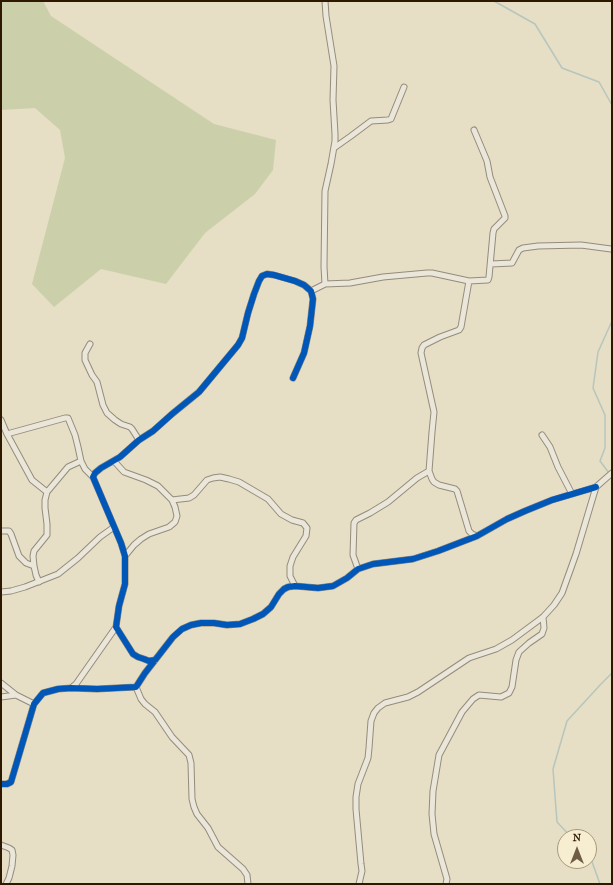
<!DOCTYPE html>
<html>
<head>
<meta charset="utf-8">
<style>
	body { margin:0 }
	#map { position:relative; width:613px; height:885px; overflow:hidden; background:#e6dec5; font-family:"IM FELL French Canon",serif }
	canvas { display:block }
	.frame { position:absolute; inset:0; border:2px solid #2f1800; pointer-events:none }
	.north { position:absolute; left:557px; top:829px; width:40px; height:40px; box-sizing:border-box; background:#f7edd1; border:1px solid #a7987d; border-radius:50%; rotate:0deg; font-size:11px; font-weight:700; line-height:16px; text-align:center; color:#2f1800 }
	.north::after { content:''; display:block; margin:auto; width:14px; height:18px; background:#6f5d45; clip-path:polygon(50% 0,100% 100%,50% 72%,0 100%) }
</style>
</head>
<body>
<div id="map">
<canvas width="613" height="885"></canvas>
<div class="frame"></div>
<div class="north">N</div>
</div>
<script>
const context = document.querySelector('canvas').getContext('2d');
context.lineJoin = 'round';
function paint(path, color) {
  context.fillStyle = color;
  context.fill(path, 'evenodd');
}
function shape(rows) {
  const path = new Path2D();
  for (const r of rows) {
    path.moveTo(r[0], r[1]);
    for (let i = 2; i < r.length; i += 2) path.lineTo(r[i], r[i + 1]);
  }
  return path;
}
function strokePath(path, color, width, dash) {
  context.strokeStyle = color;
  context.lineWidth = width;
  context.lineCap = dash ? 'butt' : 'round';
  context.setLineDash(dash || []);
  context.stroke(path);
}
paint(shape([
	[1,1,43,1,51,16,214,124,276,140,273,170,255,194,205,233,166,284,101,269,54,307,32,284,65,158,60,130,35,108,1,110]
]), '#cbd0aa');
strokePath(shape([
	[494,1,535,24,562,68,599,82,612,105],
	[612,144,612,146],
	[612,321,598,352,593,388,605,415,605,448,600,461,612,477],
	[571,837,557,822,553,769,567,721,601,684,612,673],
	[589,856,591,859,600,884]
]), '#b6c6bd', 1.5);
const minor = shape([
	[325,1,326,16,334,66,333,100,335,134,335,141,331,164,325,191,324,267,325,284],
	[334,148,351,136,371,121,388,120,391,119,404,87],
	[491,264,512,263,519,250,523,248,538,246,581,245,611,249],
	[469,281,461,327,459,330,440,337,424,345,422,348,421,353,434,412,432,432,429,471,432,479,434,482,439,485,455,489,457,491,469,531,472,534,477,536],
	[311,291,325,284,350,283,383,277,427,273,432,273,469,281,488,280,489,277,493,233,494,229,505,218,505,216,490,177,487,161,474,130],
	[90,344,85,353,85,360,92,375,97,382,103,405,107,413,115,420,121,424,130,427,132,429,139,440],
	[1,420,7,434,32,480,47,492],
	[7,434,65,418,68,418,75,435,78,447,81,461,85,469,93,477],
	[542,435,550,447,558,467,572,494],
	[114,461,124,472,146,480,158,486,172,500,175,507,177,516,175,522,169,527,149,534,141,539,134,545,125,556],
	[172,500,189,498,194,495,207,480,213,478,220,477,229,479,239,482,268,499,281,514,292,520,303,523,307,528,306,536,293,557,290,566,290,576,295,586],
	[1,531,9,531,11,534,19,556,26,563,34,566],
	[358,569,353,555,354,523,356,520,370,513,388,502,417,478,429,471],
	[39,582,36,575,34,566,33,556,34,551,47,535,47,524,45,508,45,500,47,492,68,467,81,461],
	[1,592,11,591,25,587,58,574,78,558,100,537,114,527],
	[155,660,149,661,144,659,138,657,133,654,116,627,119,606,125,584,125,556,121,543,93,477,95,473,101,468,120,457,139,440,153,431,172,414,199,392,238,345,242,338,248,313,254,294,259,281,262,276,267,274,274,275,295,281,304,285,311,291,313,299,310,326,304,353,293,378],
	[1,683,16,695,34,704],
	[136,687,141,699,145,704,155,712,172,737,189,755,191,763,192,799,194,807,197,814,208,828,218,847,243,869,247,875,248,884],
	[71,688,76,684,116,627],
	[1,697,16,695],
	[1,784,7,784,11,782,34,704,43,693,58,689,71,688,97,689,136,687,145,673,173,637,182,629,191,625,201,623,214,623,227,625,240,624,253,619,263,614,271,607,279,594,284,589,288,587,295,586,318,588,333,586,347,578,358,569,373,564,413,559,438,551,477,536,507,519,525,511,552,500,596,487],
	[1,845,9,848,12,850,13,855,12,866,9,878,6,884],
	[359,884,362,871,361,864,356,809,356,797,358,784,368,758,369,748,371,721,374,713,378,708,385,703,408,697,418,692,469,658,496,649,512,640,543,617,554,605,562,593,576,554,596,487,612,473],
	[446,884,447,879,434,834,432,814,433,791,439,755,462,712,473,699,479,695,501,697,509,693,512,687,516,660,519,652,529,643,542,634,544,628,543,617]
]);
strokePath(minor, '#948c7b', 7);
strokePath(minor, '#eae6d9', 5);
strokePath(shape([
	[155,660,149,661,144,659,138,657,133,654,116,627,119,606,125,584,125,556,121,543,93,477,95,473,101,468,120,457,139,440,153,431,172,414,199,392,238,345,242,338,248,313,254,294,259,281,262,276,267,274,274,275,295,281,304,285,311,291,313,299,310,326,304,353,293,378],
	[1,784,7,784,11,782,34,704,43,693,58,689,71,688,97,689,136,687,145,673,173,637,182,629,191,625,201,623,214,623,227,625,240,624,253,619,263,614,271,607,279,594,284,589,288,587,295,586,318,588,333,586,347,578,358,569,373,564,413,559,438,551,477,536,507,519,525,511,552,500,596,487]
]), '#0057b8', 6);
</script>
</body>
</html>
